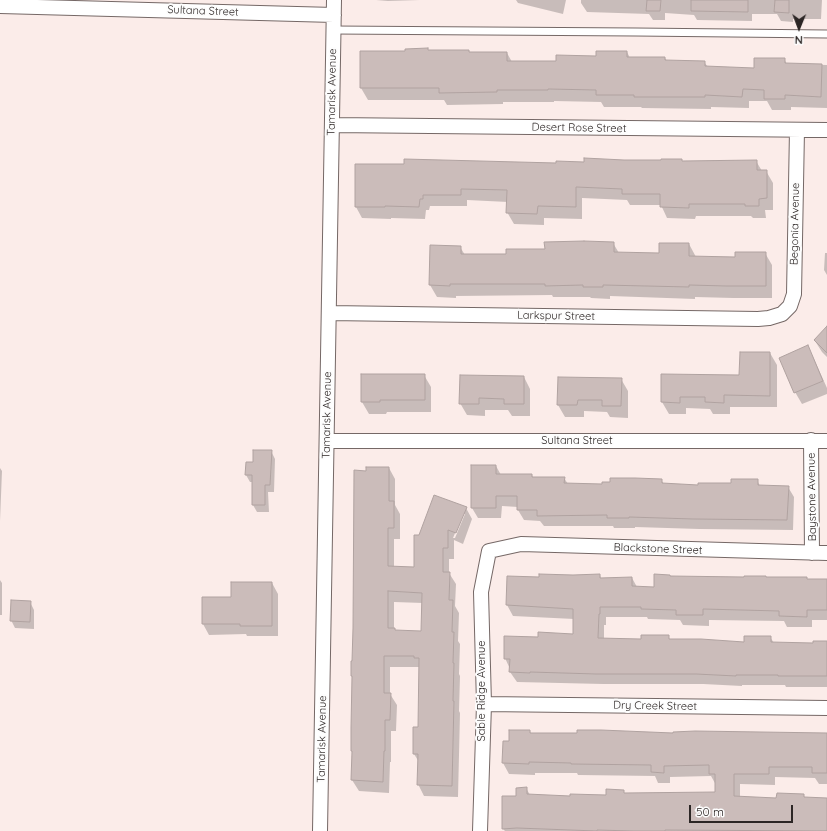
<!DOCTYPE html>
<html>
<head>
<meta charset="utf-8">
<style>
	body { margin:0 }
	#map { position:relative; width:827px; height:831px; overflow:hidden; background:#fbece9; font-family:Quicksand,sans-serif }
	canvas { display:block }
	.north { position:absolute; left:779px; top:8px; width:40px; height:40px; -webkit-text-stroke:3px #fdfdfd; paint-order:stroke; rotate:181deg; font-size:11px; font-weight:700; line-height:16px; text-align:center; color:#2c2625 }
	.north::after { content:''; display:block; margin:auto; width:14px; height:18px; background:#2c2625; clip-path:polygon(50% 0,100% 100%,50% 72%,0 100%) }
	.scale { position:absolute; left:689px; top:805px; width:104px; height:18px; box-sizing:border-box; border:2px solid #2c2625; border-top:0; padding-left:5px; font-size:12px; line-height:14px; white-space:nowrap; color:#2c2625; -webkit-text-stroke:3px #fdfdfd; paint-order:stroke }
</style>
</head>
<body>
<div id="map">
<canvas width="827" height="831"></canvas>
<div class="north">N</div>
<div class="scale">50 m</div>
</div>
<script>
const context = document.querySelector('canvas').getContext('2d');
context.lineJoin = 'round';
function paint(path, color) {
  context.fillStyle = color;
  context.fill(path, 'evenodd');
}
function shape(rows) {
  const path = new Path2D();
  for (const r of rows) {
    path.moveTo(r[0], r[1]);
    for (let i = 2; i < r.length; i += 2) path.lineTo(r[i], r[i + 1]);
  }
  return path;
}
function strokePath(path, color, width, dash) {
  context.strokeStyle = color;
  context.lineWidth = width;
  context.lineCap = dash ? 'butt' : 'round';
  context.setLineDash(dash || []);
  context.stroke(path);
}
function label(font, color, halo, rows, align = 'center') {
  context.font = font + ' Quicksand,sans-serif';
  context.lineWidth = 4;
  context.setLineDash([]);
  context.textBaseline = 'middle';
  context.strokeStyle = halo;
  context.fillStyle = color;
  for (const [text, x, y, turn = 0] of rows) {
    context.save();
    context.translate(x, y);
    context.rotate((+turn || 0) * Math.PI / 180);
    context.textAlign = isNaN(turn) ? turn : align;
    if (halo) context.strokeText(text, 0, 0);
    context.fillText(text, 0, 0);
    context.restore();
  }
}
paint(shape([
	[376,0,420,0,388,1],
	[516,0,566,0,563,14,518,3],
	[581,0,822,0,821,19,793,19,793,22,781,21,777,14,752,14,752,21,697,20,694,15,665,13,665,20,653,20,649,14,587,12,581,3],
	[428,51,469,51,470,53,507,53,512,62,557,62,597,57,627,52,630,58,665,58,667,61,704,62,708,67,755,69,784,59,787,64,827,65,827,108,791,107,791,110,772,110,767,101,749,101,749,108,711,107,711,109,642,108,641,107,604,107,601,102,554,101,554,102,503,102,503,104,447,105,444,100,368,100,361,88],
	[756,161,762,171,766,171,773,183,773,210,765,210,766,218,753,218,751,216,696,216,695,219,667,218,661,205,630,205,627,200,582,198,582,219,544,218,544,225,514,224,507,212,508,202,467,200,467,206,430,206,429,210,426,210,425,219,391,218,391,219,362,218,356,207,557,164,585,163],
	[613,243,619,253,660,254,689,244,696,257,736,259,765,253,772,265,772,298,733,298,695,297,695,299,610,296,610,299,591,298,590,297,553,297,552,295,456,296,456,298,437,297,430,285,460,247,465,255,507,255],
	[825,253,827,253,827,275,824,270],
	[827,328,827,357,822,352,815,341],
	[807,347,814,359,827,388,827,394,802,404,795,392],
	[770,353,777,365,777,407,730,407,730,414,713,414,710,409,686,408,686,414,669,414,662,402,740,376],
	[362,375,424,375,431,387,431,412,387,412,386,414,369,414,362,402],
	[524,377,530,389,530,416,512,416,508,410,485,410,485,416,467,415,460,403],
	[621,379,628,391,628,418,610,417,607,412,584,411,584,417,565,417,558,405],
	[271,451,275,459,274,492,268,492,269,512,257,512,253,505,253,482,250,482,246,475,254,463],
	[496,466,501,475,532,475,533,478,564,478,568,484,603,485,661,480,664,484,699,486,732,484,757,480,760,486,788,487,794,497,793,530,699,529,635,527,635,528,614,528,613,526,544,526,540,521,524,520,518,510,518,507,502,506,501,518,478,518,472,508],
	[0,468,2,471,0,521],
	[389,468,395,479,395,505,400,514,400,539,394,539,394,567,415,568,419,536,466,508,472,519,463,544,454,540,454,559,449,559,449,573,456,584,455,606,459,613,458,641,460,644,459,674,460,676,459,711,460,713,458,797,424,796,418,784,419,762,414,754,419,728,420,667,390,667,390,694,397,705,396,731,391,731,391,762,390,762,389,793,359,791,352,780,353,754,352,751,367,472],
	[463,514,465,514,455,538,453,538],
	[394,602,423,603,422,632,395,631,394,629],
	[600,575,601,579,632,578,637,587,655,588,670,577,827,580,827,620,812,620,812,627,787,627,784,621,709,620,709,626,683,625,680,620,648,619,647,617,606,617,606,625,604,625,604,639,642,640,668,636,670,640,745,643,770,637,774,643,814,644,827,642,827,687,786,687,785,685,742,685,742,686,703,684,603,684,517,682,510,672,510,669,505,658,539,638,574,635,574,619,513,616,507,605,508,577,540,578],
	[0,580,2,583,2,615,0,615],
	[272,583,278,594,278,636,247,636,246,634,209,635,203,624,232,598],
	[30,602,34,610,34,629,15,628,11,620],
	[530,731,531,734,827,734,827,784,819,784,815,778,775,777,775,785,740,784,740,797,777,799,803,795,805,799,827,799,827,831,505,831,503,829,517,797,526,788,530,795,571,797,607,796,623,791,625,794,716,793,716,785,711,776,670,777,670,783,658,783,655,776,578,775,577,773,535,773,535,775,509,774,503,763,504,742,510,742]
]), '#0003');
const building = shape([
	[647,0,661,0,660,11,646,11,647,0],
	[691,0,748,0,748,12,691,11,691,0],
	[775,0,789,0,789,13,774,12,775,0],
	[428,48,428,50,469,50,469,52,507,52,507,61,556,61,556,55,596,56,596,51,627,51,627,57,665,57,665,60,705,61,705,66,754,68,754,58,785,58,785,63,822,64,821,97,785,95,785,99,764,99,764,90,743,89,742,97,705,95,705,97,634,97,634,95,596,95,596,90,548,89,548,90,497,90,497,92,439,93,439,88,360,88,360,51,405,51,405,49,428,48],
	[584,158,624,160,661,160,661,159,682,159,682,161,757,160,757,170,767,170,767,198,759,199,759,206,745,206,745,204,689,204,689,208,660,207,660,194,622,194,622,189,576,187,576,207,538,206,537,214,506,213,507,190,461,189,461,195,423,195,423,199,420,199,419,207,385,206,385,207,355,207,355,164,404,164,404,159,556,163,556,161,584,162,584,158],
	[584,241,614,242,614,252,659,253,659,243,689,243,689,256,735,257,735,252,766,252,766,286,726,286,689,285,689,287,603,285,603,287,583,287,583,285,545,286,545,284,450,284,450,286,429,285,430,245,461,246,461,254,506,254,506,249,545,249,544,242,584,241],
	[827,326,827,353,814,340,827,326],
	[808,345,823,381,794,393,779,358,808,345],
	[740,352,770,352,770,396,724,395,724,403,705,402,705,397,680,397,680,403,661,402,661,374,739,375,740,352],
	[361,374,425,374,425,400,380,400,380,402,361,402,361,374],
	[460,375,524,376,524,404,504,404,504,399,479,398,479,404,459,404,460,375],
	[558,377,622,378,621,406,602,406,602,400,578,400,577,405,557,405,558,377],
	[253,450,272,450,270,485,265,485,265,505,252,505,252,475,245,475,246,462,253,462,253,450],
	[471,465,496,465,496,474,532,474,532,477,565,477,564,483,602,484,602,482,610,482,610,478,635,478,662,479,662,483,698,485,698,483,731,483,731,479,758,479,758,485,789,486,787,520,693,519,629,517,629,518,607,518,607,515,537,516,537,510,517,510,517,496,496,496,496,508,471,508,471,465],
	[366,467,389,467,389,501,394,501,394,528,388,528,388,566,414,567,414,535,419,535,434,495,467,507,456,533,448,530,448,548,443,548,443,572,450,572,449,600,453,600,452,632,454,632,453,663,454,663,453,701,454,701,452,786,417,785,418,754,413,754,413,727,418,727,419,658,414,658,414,656,384,656,384,693,391,693,390,720,385,720,385,751,384,751,383,782,351,780,352,751,351,751,351,728,352,676,351,676,351,661,352,661,353,628,354,470,366,471,366,467],
	[388,591,422,593,421,631,395,630,395,628,388,628,388,591],
	[539,574,573,575,600,574,600,578,632,577,632,586,654,587,654,574,670,575,670,576,744,577,744,576,766,576,766,577,807,577,807,579,827,579,827,610,807,610,807,617,779,616,779,611,703,609,703,615,676,615,676,610,641,609,641,607,600,607,600,614,599,614,598,638,641,639,641,635,669,635,669,639,701,639,744,642,744,636,771,636,771,642,813,643,813,641,827,641,827,676,778,676,778,675,736,675,736,676,696,674,596,674,530,672,530,673,509,672,510,659,504,659,504,636,538,637,538,632,573,634,573,609,506,605,507,576,539,577,539,574],
	[231,582,272,582,272,626,240,626,240,624,202,624,202,597,231,597,231,582],
	[11,600,31,601,30,622,10,621,11,600],
	[509,730,530,730,530,733,577,733,577,730,601,730,673,733,673,732,695,731,827,733,827,773,812,773,812,767,769,767,769,774,734,774,734,796,776,798,777,793,804,794,804,797,827,798,827,831,665,830,665,831,633,831,597,830,597,831,517,828,502,829,502,796,516,796,516,788,527,787,527,794,570,796,570,794,606,795,606,789,624,790,624,793,715,792,715,774,709,774,709,765,664,766,664,773,651,772,651,765,571,764,571,763,529,762,529,764,502,763,503,741,509,741,509,730]
]);
paint(building, '#cbbcba');
strokePath(building, '#b0a2a0', 1);
const lane = shape([
	[333,30,636,32,827,34]
]);
const street = shape([
	[0,6,334,15],
	[332,125,827,130],
	[329,313,758,319,769,318,782,314,790,306,794,294,797,130],
	[811,440,812,553],
	[327,441,827,441],
	[484,704,827,708],
	[320,831,334,0],
	[480,831,484,704,481,592,489,551,521,544,827,553]
]);
strokePath(lane, '#756866', 9);
strokePath(street, '#756866', 16);
strokePath(lane, '#fff', 7);
strokePath(street, '#fff', 14);
label('11px', '#2c2625', '#fdfdfd', [
	["Sultana Street",203,11,2],
	["Tamarisk Avenue",332,92,-89],
	["Desert Rose Street",579,128,1],
	["Begonia Avenue",795,224,-89],
	["Larkspur Street",556,316,1],
	["Tamarisk Avenue",327,415,-89],
	["Sultana Street",577,441],
	["Baystone Avenue",812,497,-91],
	["Blackstone Street",658,549,2],
	["Sable Ridge Avenue",482,691,-90],
	["Dry Creek Street",655,706,1],
	["Tamarisk Avenue",322,739,-89]
]);
</script>
</body>
</html>
